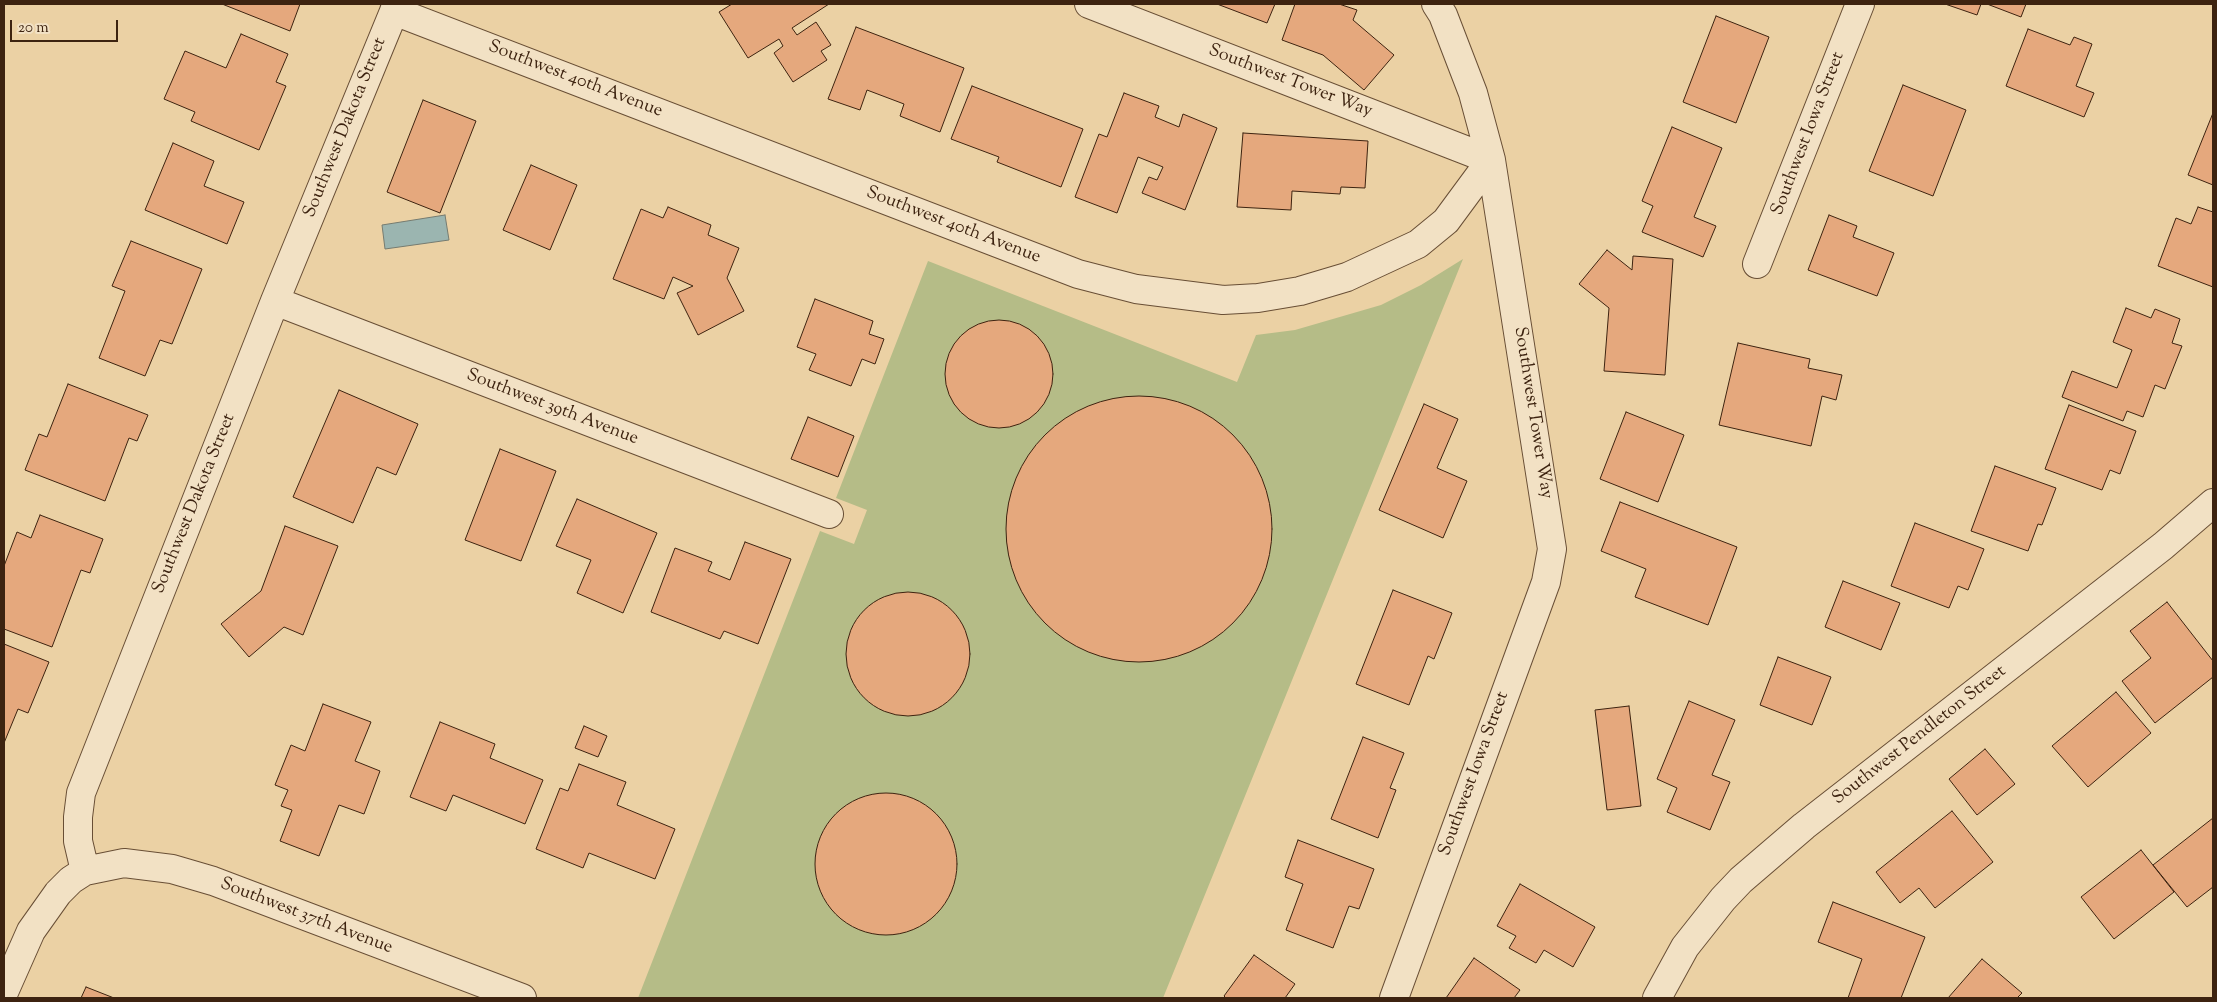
<!DOCTYPE html>
<html>
<head>
<meta charset="utf-8">
<style>
	body { margin:0 }
	#map { position:relative; width:2217px; height:1002px; overflow:hidden; background:#ebd1a4; font-family:"Sorts Mill Goudy",serif }
	canvas { display:block }
	.frame { position:absolute; inset:0; border:5px solid #3d2310; pointer-events:none }
	.scale { position:absolute; left:10px; top:20px; width:108px; height:22px; box-sizing:border-box; border:2px solid #3d2310; border-top:0; padding-left:6px; font-size:15px; line-height:18px; white-space:nowrap; color:#3d2310; -webkit-text-stroke:4px #f2e1c4; paint-order:stroke }
</style>
</head>
<body>
<div id="map">
<canvas width="2217" height="1002"></canvas>
<div class="frame"></div>
<div class="scale">20 m</div>
</div>
<script>
const context = document.querySelector('canvas').getContext('2d');
context.lineJoin = 'round';
function paint(path, color) {
  context.fillStyle = color;
  context.fill(path, 'evenodd');
}
function shape(rows) {
  const path = new Path2D();
  for (const r of rows) {
    if (r.length === 3) {
      path.moveTo(r[0] + r[2], r[1]);
      path.arc(r[0], r[1], r[2], 0, 2 * Math.PI);
      continue;
    }
    path.moveTo(r[0], r[1]);
    for (let i = 2; i < r.length; i += 2) path.lineTo(r[i], r[i + 1]);
  }
  return path;
}
function strokePath(path, color, width, dash) {
  context.strokeStyle = color;
  context.lineWidth = width;
  context.lineCap = dash ? 'butt' : 'round';
  context.setLineDash(dash || []);
  context.stroke(path);
}
function label(font, color, halo, rows, align = 'center') {
  context.font = font + ' "Sorts Mill Goudy",serif';
  context.lineWidth = 4;
  context.setLineDash([]);
  context.textBaseline = 'middle';
  context.strokeStyle = halo;
  context.fillStyle = color;
  for (const [text, x, y, turn = 0] of rows) {
    context.save();
    context.translate(x, y);
    context.rotate((+turn || 0) * Math.PI / 180);
    context.textAlign = isNaN(turn) ? turn : align;
    if (halo) context.strokeText(text, 0, 0);
    context.fillText(text, 0, 0);
    context.restore();
  }
}
paint(shape([
	[1463,259,1163,998,638,998,820,531,854,544,867,510,836,498,928,261,1237,382,1256,335,1295,330,1381,305,1421,285]
]), '#b5bc87');
const water = shape([
	[445,215,449,240,385,249,382,225,445,215]
]);
paint(water, '#9bb5b0');
strokePath(water, '#757b70', 1);
const building = shape([
	[222,4,300,4,290,31,222,4],
	[732,4,829,4,792,28,797,35,816,22,831,45,821,51,827,60,793,82,774,53,783,46,779,39,748,58,719,12,732,4],
	[1217,4,1275,4,1267,23,1217,4],
	[1295,4,1339,4,1357,10,1353,20,1394,55,1364,90,1323,55,1282,40,1295,4],
	[1945,4,1981,4,1977,15,1945,4],
	[1987,4,2026,4,2021,17,1987,4],
	[1716,16,1769,37,1736,123,1683,102,1716,16],
	[856,27,964,68,940,132,900,116,904,104,867,90,860,110,828,99,856,27],
	[2028,29,2070,45,2074,37,2092,44,2076,86,2094,93,2084,117,2006,86,2028,29],
	[241,34,288,54,276,82,286,86,259,150,191,121,195,112,164,99,185,51,226,68,241,34],
	[1903,85,1966,110,1933,196,1869,171,1903,85],
	[972,86,1083,129,1061,187,997,162,999,157,951,139,972,86],
	[1124,93,1159,106,1155,117,1179,127,1183,114,1217,128,1185,210,1142,193,1149,177,1157,180,1163,167,1138,157,1117,213,1075,197,1099,134,1107,137,1124,93],
	[423,100,476,121,440,213,387,192,423,100],
	[2213,113,2213,185,2188,175,2213,113],
	[1672,127,1722,148,1694,217,1716,226,1703,257,1642,232,1653,206,1642,201,1672,127],
	[1243,133,1368,141,1365,188,1341,187,1340,194,1292,191,1291,210,1237,207,1243,133],
	[173,143,214,161,204,186,244,202,227,244,145,210,173,143],
	[531,165,577,185,550,250,503,230,531,165],
	[668,207,711,225,708,235,739,248,727,278,744,311,698,335,677,293,693,286,673,277,664,299,613,279,641,209,663,218,668,207],
	[2198,207,2213,212,2213,287,2158,266,2176,218,2191,224,2198,207],
	[1829,215,1857,226,1853,237,1894,253,1877,296,1808,270,1829,215],
	[131,241,202,269,172,344,160,340,145,376,99,358,125,291,112,286,131,241],
	[1607,250,1632,270,1633,256,1673,259,1665,375,1604,371,1609,308,1579,284,1607,250],
	[815,299,873,321,869,334,884,339,875,364,862,359,851,386,809,370,816,354,797,347,815,299],
	[2126,308,2151,318,2155,309,2180,319,2172,343,2182,346,2165,389,2155,385,2143,417,2127,411,2123,421,2062,397,2072,371,2117,388,2132,350,2113,342,2126,308],
	[999,374,54],
	[1738,343,1810,359,1808,368,1842,375,1836,400,1822,396,1811,446,1719,425,1738,343],
	[68,384,148,415,137,441,129,438,105,501,25,470,39,434,47,437,68,384],
	[339,390,418,424,396,475,377,467,353,523,293,497,339,390],
	[1139,529,133],
	[1424,404,1458,419,1437,468,1467,481,1443,538,1379,510,1424,404],
	[2069,405,2136,431,2120,474,2110,470,2102,490,2045,469,2069,405],
	[1626,412,1684,435,1658,502,1600,479,1626,412],
	[808,417,854,436,838,477,791,459,808,417],
	[500,449,556,471,521,561,465,540,500,449],
	[1995,466,2056,488,2042,525,2038,524,2028,551,1971,531,1995,466],
	[577,499,657,533,623,613,577,593,591,560,556,546,577,499],
	[1620,502,1737,547,1708,625,1635,597,1646,569,1601,551,1620,502],
	[40,515,103,539,90,573,81,570,52,647,4,629,4,566,17,532,31,538,40,515],
	[1915,523,1984,549,1968,590,1958,586,1949,608,1891,586,1915,523],
	[285,526,338,546,303,635,284,627,249,657,221,624,261,591,285,526],
	[745,542,791,559,758,644,724,631,720,639,651,612,675,548,712,562,708,571,730,580,745,542],
	[1843,581,1900,603,1881,650,1825,627,1843,581],
	[1393,590,1452,613,1434,659,1428,656,1409,705,1356,684,1393,590],
	[908,654,62],
	[2167,602,2213,661,2213,677,2155,723,2122,681,2151,658,2130,631,2167,602],
	[4,644,49,662,28,713,18,709,4,743,4,644],
	[1778,657,1831,677,1812,725,1760,705,1778,657],
	[2116,692,2151,733,2088,787,2052,746,2116,692],
	[1689,701,1735,720,1712,775,1730,782,1710,830,1667,812,1677,788,1657,779,1689,701],
	[323,704,371,722,355,761,380,771,364,814,339,805,319,856,280,841,292,810,281,806,288,790,275,785,291,745,305,751,323,704],
	[1629,706,1641,806,1607,810,1595,710,1629,706],
	[440,722,495,744,490,758,543,780,525,824,453,795,446,811,410,797,440,722],
	[584,726,607,736,598,757,575,748,584,726],
	[1363,737,1404,753,1390,788,1396,790,1378,838,1331,819,1363,737],
	[1985,749,2015,784,1977,815,1949,779,1985,749],
	[579,764,626,782,617,805,675,829,655,879,589,853,583,868,536,849,560,788,568,791,579,764],
	[886,864,71],
	[1952,811,1993,862,1935,908,1919,888,1900,903,1876,872,1952,811],
	[2213,818,2213,887,2187,907,2153,865,2213,818],
	[1298,840,1374,869,1359,909,1349,906,1333,948,1286,930,1303,884,1285,877,1298,840],
	[2141,850,2174,892,2114,939,2081,897,2141,850],
	[1520,884,1595,927,1573,967,1544,950,1536,963,1509,948,1516,936,1497,926,1520,884],
	[1833,902,1925,937,1901,998,1848,998,1862,959,1818,942,1833,902],
	[1254,955,1295,984,1285,998,1226,998,1224,996,1254,955],
	[1474,958,1520,990,1514,998,1446,998,1474,958],
	[1982,959,2022,993,2017,998,1948,998,1982,959],
	[86,987,114,998,81,998,86,987]
]);
paint(building, '#e5a87d');
strokePath(building, '#3d2310', 1);
const minor = shape([
	[394,11,1078,274,1136,289,1223,300,1258,298,1300,291,1347,277,1418,244,1446,221,1491,160,1089,4],
	[1757,264,1860,4],
	[275,301,829,514],
	[85,871,78,841,78,817,81,793,275,301,397,4],
	[4,992,31,931,58,893,71,880,85,871,124,863,172,869,213,881,522,998],
	[1394,998,1546,582,1552,549,1491,160,1473,93,1443,15,1436,4],
	[1657,998,1685,947,1723,899,1741,880,1804,826,2163,546,2213,503]
]);
strokePath(minor, '#684e35', 30);
strokePath(minor, '#f2e1c4', 28);
label('18px', '#3d2310', '#f2e1c4', [
	["Southwest 40th Avenue",575,80,21],
	["Southwest Tower Way",1290,82,21],
	["Southwest Dakota Street",346,128,-68],
	["Southwest Iowa Street",1809,134,-69],
	["Southwest 40th Avenue",953,226,21],
	["Southwest 39th Avenue",552,408,21],
	["Southwest Tower Way",1532,413,81],
	["Southwest Dakota Street",195,504,-68],
	["Southwest Pendleton Street",1920,736,-38],
	["Southwest Iowa Street",1475,774,-70],
	["Southwest 37th Avenue",306,917,21]
]);
</script>
</body>
</html>
